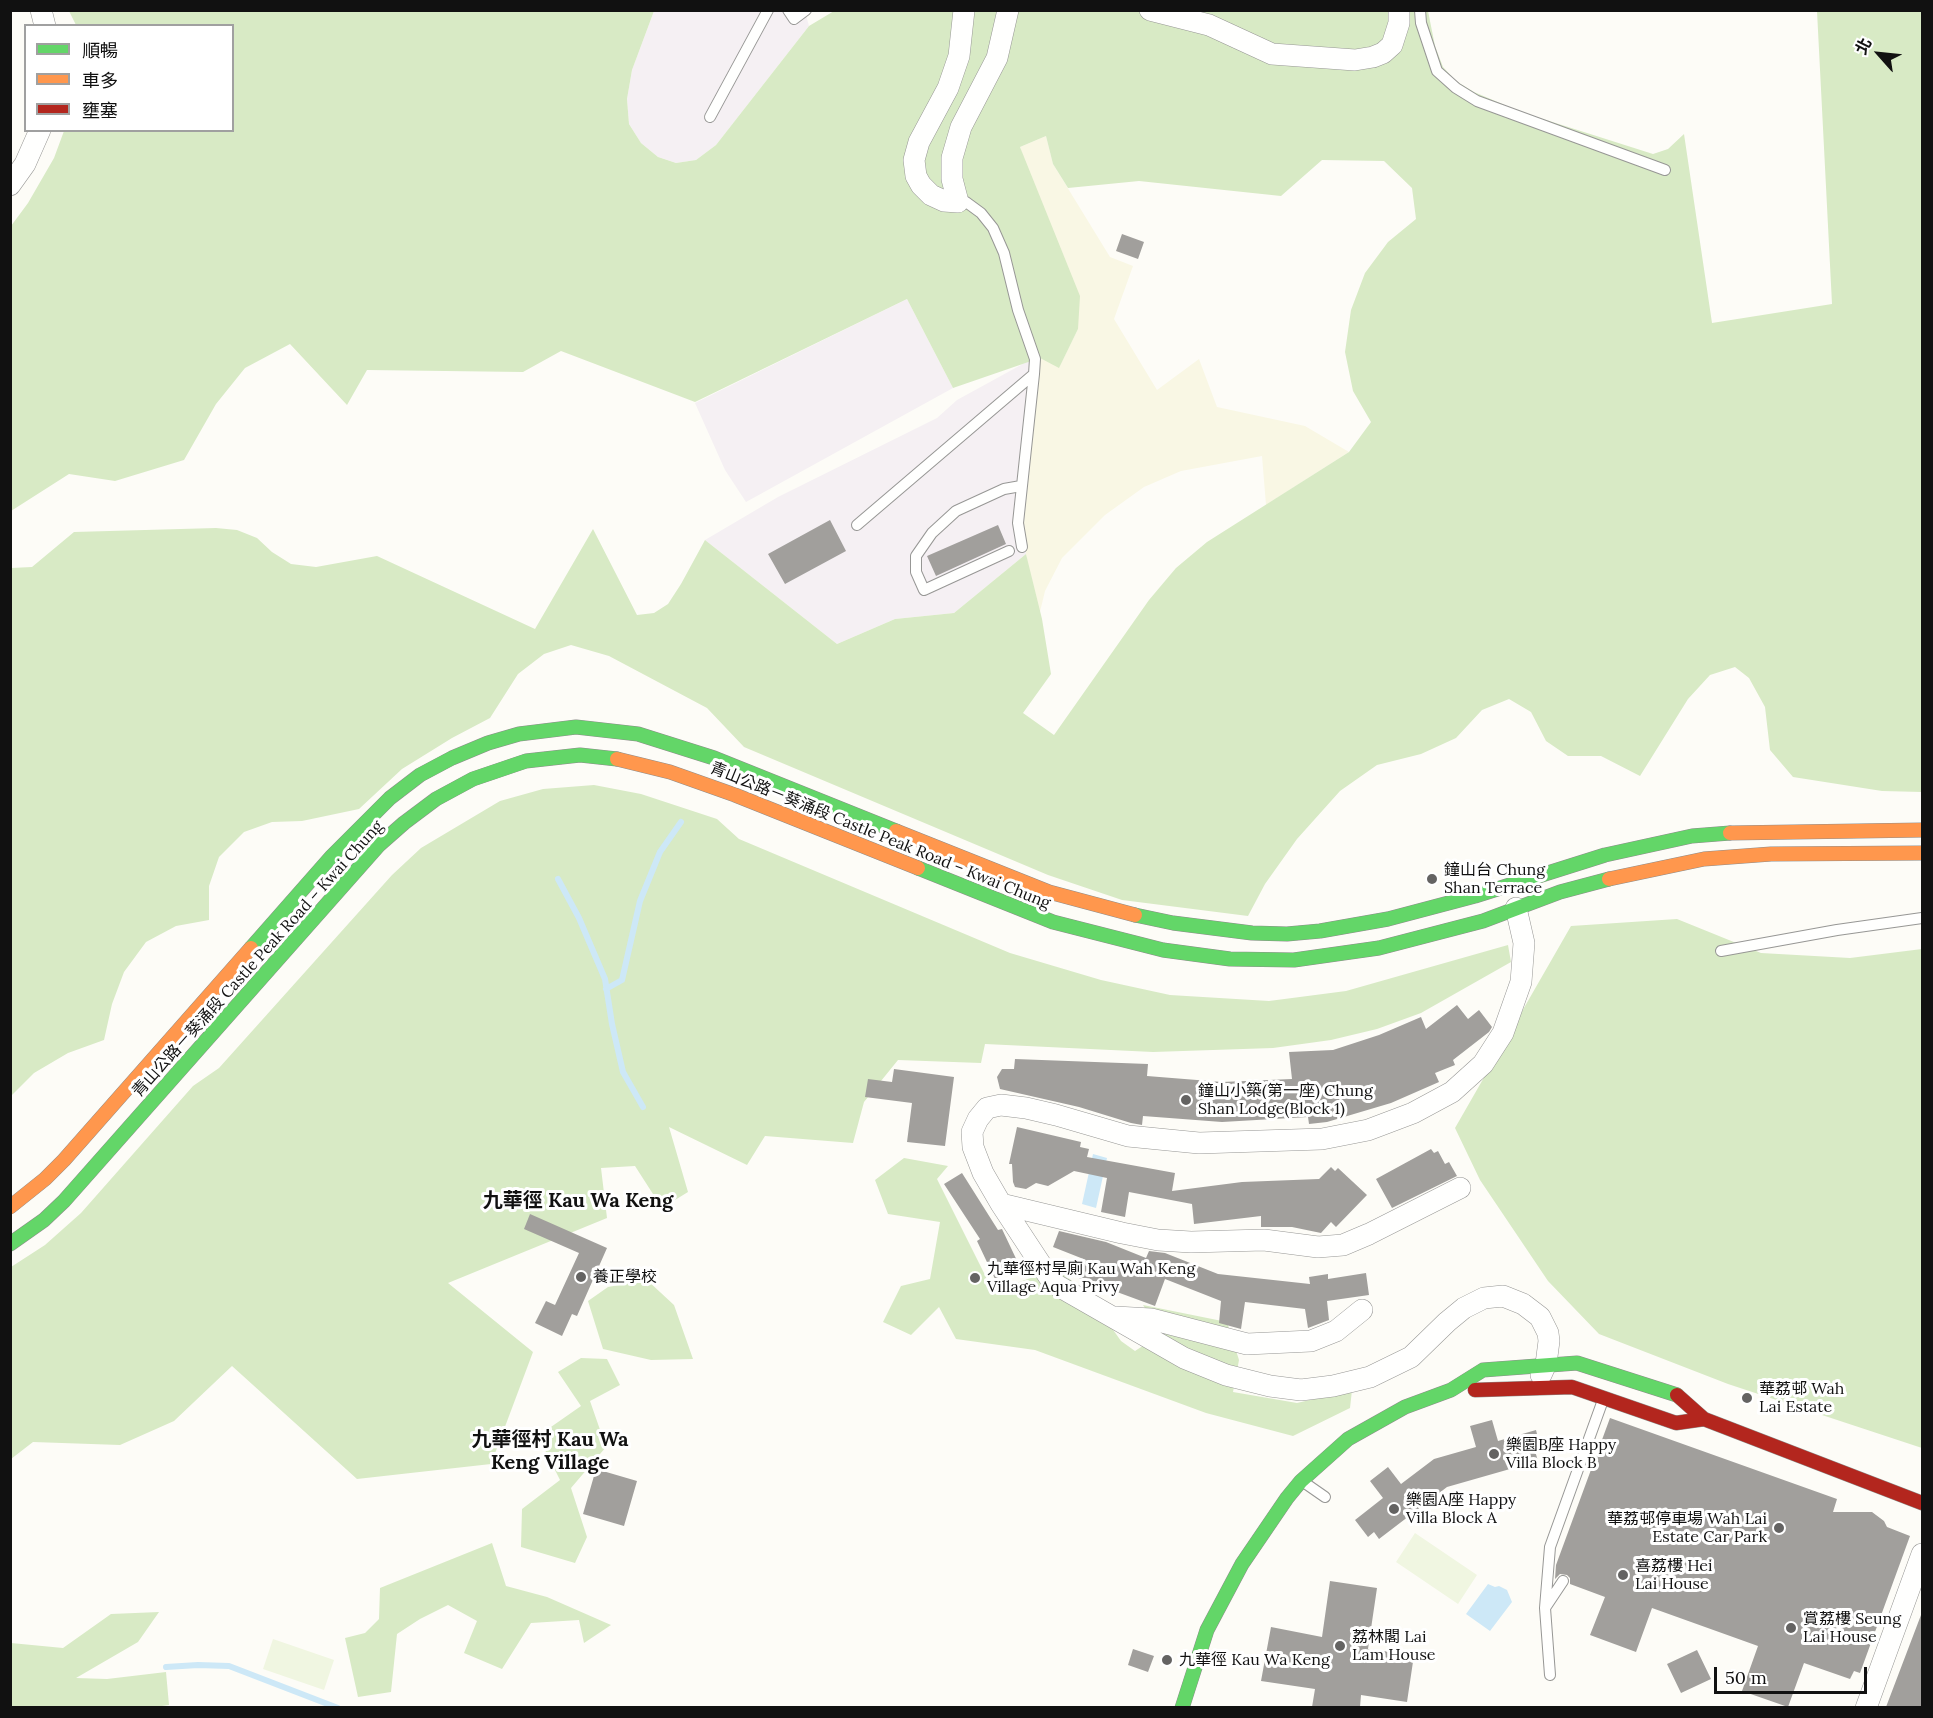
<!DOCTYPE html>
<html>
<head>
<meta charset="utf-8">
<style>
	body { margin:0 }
	#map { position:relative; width:1933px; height:1718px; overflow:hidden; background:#fdfcf7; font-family:Lora,"Noto Sans TC",serif }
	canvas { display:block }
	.frame { position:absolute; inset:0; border:12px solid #111; pointer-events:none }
	.legend { position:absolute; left:24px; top:24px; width:210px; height:108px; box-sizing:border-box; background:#fff; border:2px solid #a0a0a0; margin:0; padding:8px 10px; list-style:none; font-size:18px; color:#111 }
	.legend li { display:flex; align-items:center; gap:12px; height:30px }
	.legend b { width:30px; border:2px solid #a0a0a0 }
	.north { position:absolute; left:1849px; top:24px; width:60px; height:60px; -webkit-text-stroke:4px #fff; paint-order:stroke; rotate:297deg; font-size:16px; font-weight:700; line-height:24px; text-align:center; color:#111 }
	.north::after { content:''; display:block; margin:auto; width:21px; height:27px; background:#111; clip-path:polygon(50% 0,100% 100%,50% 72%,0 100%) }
	.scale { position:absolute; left:1714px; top:1667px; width:153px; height:27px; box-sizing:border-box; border:3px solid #111; border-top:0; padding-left:8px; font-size:18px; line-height:21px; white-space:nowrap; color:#111; -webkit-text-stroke:4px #fff; paint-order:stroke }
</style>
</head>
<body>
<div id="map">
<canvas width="1933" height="1718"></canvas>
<div class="frame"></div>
<ul class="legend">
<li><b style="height:8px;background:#63d668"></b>順暢</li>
<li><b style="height:8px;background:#ff974d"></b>車多</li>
<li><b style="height:8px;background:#b3261e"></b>壅塞</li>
</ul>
<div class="north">北</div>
<div class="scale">50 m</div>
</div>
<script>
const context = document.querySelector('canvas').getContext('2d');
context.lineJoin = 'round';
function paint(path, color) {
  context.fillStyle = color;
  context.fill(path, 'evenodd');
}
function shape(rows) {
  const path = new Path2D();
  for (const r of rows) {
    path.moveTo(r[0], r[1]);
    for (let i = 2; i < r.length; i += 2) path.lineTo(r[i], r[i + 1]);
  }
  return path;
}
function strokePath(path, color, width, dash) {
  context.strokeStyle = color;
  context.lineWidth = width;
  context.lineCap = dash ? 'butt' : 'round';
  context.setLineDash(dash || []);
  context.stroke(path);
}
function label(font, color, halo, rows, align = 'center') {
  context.font = font + ' Lora,"Noto Sans TC",serif';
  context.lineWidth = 6;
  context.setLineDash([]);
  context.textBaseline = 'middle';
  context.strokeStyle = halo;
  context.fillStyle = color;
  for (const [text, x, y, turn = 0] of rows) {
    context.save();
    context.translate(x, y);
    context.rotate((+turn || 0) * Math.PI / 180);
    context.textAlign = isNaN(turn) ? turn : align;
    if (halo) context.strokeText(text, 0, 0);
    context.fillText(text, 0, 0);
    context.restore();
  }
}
paint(shape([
	[654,11,805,11,809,26,716,145,696,160,676,163,658,157,641,143,629,124,627,99,632,70],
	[907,299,953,388,746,502,725,470,695,403],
	[1040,358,1024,523,1026,554,954,613,895,619,837,644,705,540,778,497,937,418,957,400,1030,360]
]), '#f5f0f3');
paint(shape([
	[1046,136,1053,164,1110,257,1133,266,1114,319,1157,390,1199,359,1217,407,1305,426,1349,452,1266,505,1262,456,1181,471,1144,487,1105,515,1062,558,1045,591,1038,620,1026,554,1024,523,1040,358,1059,367,1078,329,1020,147]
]), '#f9f7e4');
paint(shape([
	[69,11,654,11,632,70,627,99,629,124,641,143,658,157,676,163,696,160,716,145,809,26,834,11,1428,11,1435,46,1443,67,1456,81,1474,92,1521,112,1653,154,1668,149,1684,134,1712,323,1832,304,1817,11,1922,11,1922,792,1882,791,1793,777,1770,750,1765,707,1749,678,1735,667,1710,675,1688,699,1640,776,1601,756,1568,756,1546,741,1531,712,1509,699,1482,710,1456,738,1421,754,1377,765,1340,791,1297,839,1265,884,1248,916,1122,900,1048,875,744,747,707,708,609,656,571,645,544,654,518,674,490,718,452,738,402,769,359,809,302,821,272,822,244,832,219,857,209,886,209,920,176,926,146,942,124,972,112,1004,104,1040,68,1053,34,1073,11,1096,11,568,32,567,74,532,216,528,237,530,257,538,272,552,291,564,316,567,377,556,535,629,593,529,637,615,654,613,668,604,681,584,705,540,837,644,895,619,954,613,1026,554,1042,619,1051,674,1023,713,1054,735,1149,600,1176,568,1207,542,1349,452,1371,422,1353,391,1345,352,1351,310,1365,273,1388,242,1416,219,1412,188,1384,161,1322,160,1281,196,1139,181,1068,188,1053,164,1046,136,1020,147,1080,296,1078,329,1059,368,1040,358,953,388,907,299,695,402,561,351,523,372,367,370,347,405,290,344,245,368,216,404,184,460,115,481,69,474,11,511,11,226,28,203,54,158,64,131,232,130,232,26,76,25],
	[594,785,641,794,717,819,739,839,1010,953,1101,980,1170,995,1269,1001,1346,991,1508,945,1511,962,1421,1013,1377,1029,1331,1040,1273,1048,1153,1052,985,1044,981,1063,898,1060,864,1102,853,1143,765,1136,747,1165,669,1127,688,1192,662,1208,635,1166,601,1168,607,1218,448,1283,533,1352,491,1464,357,1479,232,1366,174,1421,120,1445,33,1442,11,1459,11,1267,45,1245,81,1213,193,1086,219,1068,392,875,421,848,500,801,543,789],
	[1677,919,1761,953,1850,958,1922,949,1922,1448,1728,1384,1599,1334,1548,1281,1480,1180,1455,1128,1571,926],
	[904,1158,948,1166,937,1179,993,1291,1057,1269,1087,1293,1121,1341,1135,1351,1161,1334,1143,1305,1227,1322,1239,1360,1233,1392,1297,1403,1352,1390,1350,1408,1293,1436,1206,1413,1035,1350,956,1339,939,1307,911,1335,883,1322,901,1286,930,1279,940,1222,888,1214,875,1180],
	[647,1280,674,1305,693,1359,651,1360,603,1349,588,1301,608,1287],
	[581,1358,607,1359,620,1385,590,1401,606,1447,571,1488,587,1537,575,1563,521,1547,522,1509,560,1480,538,1436,581,1406,558,1372],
	[492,1543,506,1586,547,1597,611,1625,584,1643,579,1620,531,1623,502,1669,464,1653,477,1621,448,1605,420,1619,397,1634,391,1692,358,1697,345,1638,365,1633,379,1619,380,1588],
	[159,1612,138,1642,76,1678,107,1679,166,1672,169,1705,148,1708,11,1707,11,1643,63,1648,111,1614]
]), '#d8eac5');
paint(shape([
	[1415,1533,1477,1575,1458,1604,1396,1562],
	[273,1639,334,1660,324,1690,263,1669]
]), '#f0f6e1');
paint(shape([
	[1093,1154,1107,1158,1096,1208,1082,1204],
	[1488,1584,1495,1587,1499,1586,1507,1590,1512,1602,1490,1631,1466,1614]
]), '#cde8f7');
strokePath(shape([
	[558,879,579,918,605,979,612,1024,623,1072,643,1107],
	[606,989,622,980,640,901,660,852,681,822],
	[166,1667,198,1665,229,1666,338,1708]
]), '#cde8f7', 6);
paint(shape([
	[1122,234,1144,242,1138,259,1116,251],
	[830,520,846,551,785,584,768,554],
	[998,525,1006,544,936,576,927,556],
	[1457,1005,1468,1019,1479,1010,1492,1027,1489,1032,1453,1060,1455,1065,1435,1073,1439,1082,1391,1103,1327,1122,1309,1124,1308,1117,1222,1122,1143,1116,1142,1125,1131,1123,1079,1107,1000,1089,997,1077,1002,1069,1014,1069,1015,1059,1148,1064,1147,1076,1222,1082,1292,1079,1289,1052,1333,1050,1379,1035,1421,1017,1426,1029],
	[894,1069,954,1077,945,1146,907,1142,912,1103,865,1097,868,1079,892,1082],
	[1017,1127,1081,1142,1080,1147,1089,1149,1087,1157,1175,1173,1172,1191,1242,1182,1319,1179,1331,1167,1335,1171,1338,1168,1367,1195,1336,1227,1331,1222,1321,1233,1292,1227,1261,1227,1261,1216,1194,1224,1192,1204,1129,1192,1125,1217,1101,1212,1107,1178,1074,1171,1048,1186,1036,1183,1026,1189,1015,1187,1013,1182,1012,1164,1009,1164],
	[1431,1149,1434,1153,1438,1151,1445,1164,1449,1162,1457,1176,1392,1208,1376,1179],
	[962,1173,998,1230,1002,1229,1020,1267,995,1279,977,1241,980,1239,944,1184],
	[530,1214,607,1248,577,1316,572,1314,562,1336,535,1323,546,1301,555,1305,579,1253,524,1229],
	[1059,1231,1106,1242,1146,1258,1149,1251,1165,1253,1218,1274,1310,1284,1309,1277,1328,1274,1328,1279,1366,1273,1369,1295,1327,1301,1329,1320,1308,1328,1305,1309,1245,1302,1241,1329,1219,1323,1221,1301,1165,1279,1155,1306,1079,1278,1086,1260,1053,1247],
	[1610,1418,1837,1499,1833,1512,1872,1512,1884,1521,1887,1527,1910,1536,1860,1673,1854,1671,1850,1679,1804,1663,1788,1707,1742,1691,1758,1646,1652,1608,1636,1652,1590,1635,1605,1597,1570,1584,1570,1578,1567,1575,1560,1574,1555,1579,1556,1565],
	[1492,1420,1498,1441,1536,1430,1541,1450,1535,1451,1538,1461,1447,1487,1379,1539,1374,1532,1368,1537,1355,1520,1383,1498,1370,1481,1388,1467,1401,1484,1434,1459,1476,1447,1470,1426],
	[596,1469,637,1481,624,1526,583,1514],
	[1330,1581,1377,1588,1368,1649,1414,1655,1407,1702,1361,1695,1360,1707,1312,1707,1315,1689,1261,1681,1271,1627,1322,1637],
	[1921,1615,1923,1615,1923,1707,1886,1707],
	[1133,1649,1154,1656,1148,1672,1128,1665],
	[1697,1650,1711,1679,1681,1693,1667,1664]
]), '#a19f9c');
const lane = shape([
	[788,10,794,19,806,10],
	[1420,10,1421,23,1437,71,1456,88,1477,101,1665,170],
	[710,117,768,10],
	[857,525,1034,374,1035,359,1018,310,1004,253,993,228,981,213,966,202,958,202],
	[1022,547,1018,523,1034,374],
	[1009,551,924,590,916,572,916,556,932,533,956,511,1004,489,1021,486],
	[1721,951,1837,930,1922,918],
	[1302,1481,1325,1497],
	[1545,1608,1563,1581],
	[1550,1675,1545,1608,1550,1547,1603,1400]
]);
const street = shape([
	[41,10,45,26],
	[964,10,959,56,948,88,919,142,914,160,916,176,921,185,931,195,944,201,958,202,952,179,952,158,961,127,997,58,1008,10],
	[1150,10,1209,25,1272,54,1355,60,1373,57,1383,53,1392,45,1399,23,1399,10],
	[10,185,25,164,40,130],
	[1516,908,1524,943,1521,982,1503,1033,1483,1064,1452,1092,1413,1113,1368,1130,1322,1139,1199,1143,1128,1136,1056,1115,1026,1108,1001,1105,987,1108,978,1119,972,1132,973,1147,983,1173,1001,1204,1053,1283,1184,1358,1226,1375,1270,1386,1301,1390,1333,1386,1370,1377,1411,1357,1447,1322,1464,1308,1484,1298,1503,1296,1523,1304,1540,1317,1548,1333,1549,1341,1546,1364,1541,1375],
	[1001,1204,1122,1233,1158,1240,1191,1242,1264,1240,1318,1247,1343,1245,1369,1234,1460,1188],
	[1116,1317,1151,1319,1247,1344,1311,1341,1336,1331,1362,1310],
	[1866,1708,1922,1554]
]);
const fast = shape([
	[918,868,1053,922,1163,950,1230,959,1294,960,1379,948,1483,921,1560,892,1609,879],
	[1135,915,1173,923,1252,933,1287,934,1320,931,1388,919,1475,896,1605,855,1692,836,1730,833],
	[251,948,332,856,390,798,420,775,452,758,488,743,519,734,576,727,638,734,714,758,896,831],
	[10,1244,44,1220,64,1201,379,845,404,823,436,799,473,779,526,761,580,755,617,759],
	[1182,1708,1207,1630,1242,1564,1287,1498,1301,1481,1348,1439,1405,1407,1451,1390,1483,1370,1577,1363,1677,1395]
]);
const slow = shape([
	[617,759,670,772,735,795,918,868],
	[896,831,1049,892,1135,915],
	[1730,833,1922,830],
	[1609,879,1704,859,1771,854,1922,853],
	[10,1207,45,1179,64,1160,251,948]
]);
const jam = shape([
	[1475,1390,1572,1387,1676,1423,1704,1419],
	[1677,1395,1704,1419,1922,1503]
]);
strokePath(lane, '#979795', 12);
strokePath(street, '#979795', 22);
strokePath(fast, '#8e8d8b', 15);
strokePath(slow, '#8e8d8b', 15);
strokePath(jam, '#8e8d8b', 15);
strokePath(lane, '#fffffe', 10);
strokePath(street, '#fffffe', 21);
strokePath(fast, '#63d668', 14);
strokePath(slow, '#ff974d', 14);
strokePath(jam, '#b3261e', 14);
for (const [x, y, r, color] of [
	[1432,879,6,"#646362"],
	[1186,1100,6,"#646362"],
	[581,1277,6,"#646362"],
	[975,1278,6,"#646362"],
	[1747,1398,6,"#646362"],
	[1494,1454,6,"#646362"],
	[1394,1509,6,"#646362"],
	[1779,1528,6,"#646362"],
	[1623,1575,6,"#646362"],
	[1791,1628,6,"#646362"],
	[1340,1646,6,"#646362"],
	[1167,1660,6,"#646362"]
]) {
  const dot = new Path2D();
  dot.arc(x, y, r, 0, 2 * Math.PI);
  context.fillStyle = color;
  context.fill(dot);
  strokePath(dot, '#fff', 2);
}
label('16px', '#111', '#fff', [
	["青山公路－葵涌段 Castle Peak Road – Kwai Chung",880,836,22],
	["青山公路－葵涌段 Castle Peak Road – Kwai Chung",258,959,-48]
]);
label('16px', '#111', '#fff', [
	["鐘山台 Chung",1444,870],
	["Shan Terrace",1444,888],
	["鐘山小築(第一座) Chung",1198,1091],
	["Shan Lodge(Block 1)",1198,1109],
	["九華徑村旱廁 Kau Wah Keng",987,1269],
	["Village Aqua Privy",987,1287],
	["養正學校",593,1277],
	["華荔邨 Wah",1759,1389],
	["Lai Estate",1759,1407],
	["樂園B座 Happy",1506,1445],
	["Villa Block B",1506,1463],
	["樂園A座 Happy",1406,1500],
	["Villa Block A",1406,1518],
	["華荔邨停車場 Wah Lai",1767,1519,"right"],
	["Estate Car Park",1767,1537,"right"],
	["喜荔樓 Hei",1635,1566],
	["Lai House",1635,1584],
	["賞荔樓 Seung",1803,1619],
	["Lai House",1803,1637],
	["荔林閣 Lai",1352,1637],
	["Lam House",1352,1655],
	["九華徑 Kau Wa Keng",1179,1660]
], 'left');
label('bold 20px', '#111', '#fff', [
	["九華徑 Kau Wa Keng",578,1201],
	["九華徑村 Kau Wa",550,1440],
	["Keng Village",550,1463]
]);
</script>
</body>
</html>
